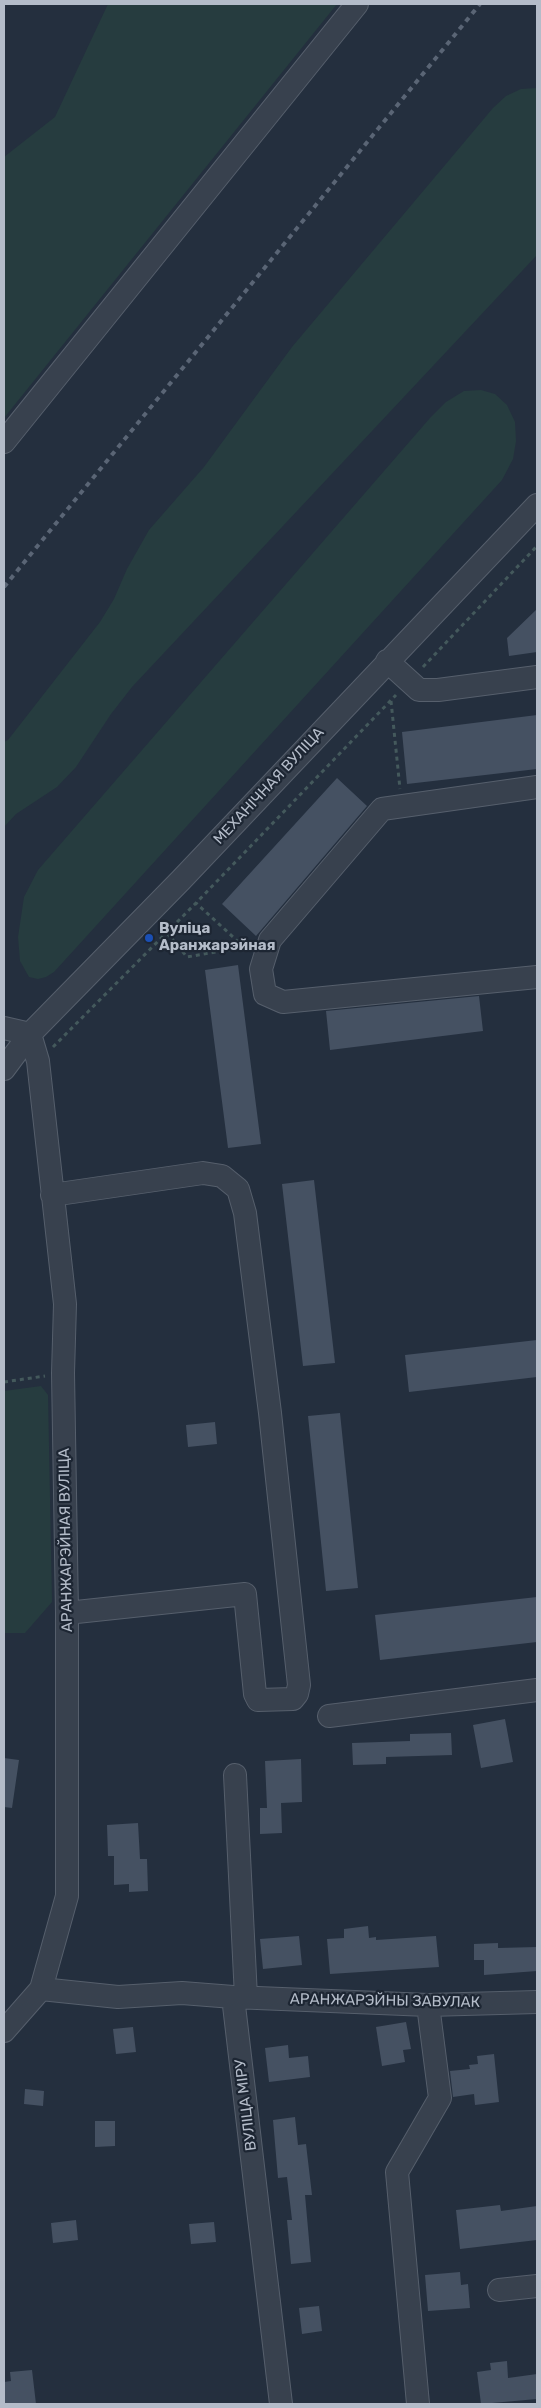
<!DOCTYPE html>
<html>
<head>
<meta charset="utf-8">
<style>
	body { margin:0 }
	#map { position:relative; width:541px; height:2408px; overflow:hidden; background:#242f3e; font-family:Rubik,sans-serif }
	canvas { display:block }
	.frame { position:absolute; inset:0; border:5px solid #b4bcc9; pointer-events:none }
</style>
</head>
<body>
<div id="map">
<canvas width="541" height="2408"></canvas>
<div class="frame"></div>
</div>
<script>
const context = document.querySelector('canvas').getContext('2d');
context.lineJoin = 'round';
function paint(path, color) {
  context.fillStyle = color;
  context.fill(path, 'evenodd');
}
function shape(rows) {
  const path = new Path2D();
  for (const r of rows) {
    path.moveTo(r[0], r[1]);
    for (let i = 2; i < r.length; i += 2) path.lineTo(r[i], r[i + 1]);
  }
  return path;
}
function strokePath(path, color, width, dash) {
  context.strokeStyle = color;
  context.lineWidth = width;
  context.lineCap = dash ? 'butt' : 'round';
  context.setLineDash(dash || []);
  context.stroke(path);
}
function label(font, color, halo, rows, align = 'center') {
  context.font = font + ' Rubik,sans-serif';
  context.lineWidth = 4.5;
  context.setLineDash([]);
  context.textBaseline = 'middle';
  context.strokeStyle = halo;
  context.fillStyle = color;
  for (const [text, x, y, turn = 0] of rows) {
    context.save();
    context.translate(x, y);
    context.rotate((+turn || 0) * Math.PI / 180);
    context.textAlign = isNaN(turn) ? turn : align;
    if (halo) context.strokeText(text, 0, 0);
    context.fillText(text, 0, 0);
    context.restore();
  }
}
paint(shape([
	[108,4,337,4,4,418,4,157,55,117],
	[537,88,537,255,132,687,111,714,76,767,57,787,16,814,4,827,4,742,8,740,100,622,114,599,127,569,149,530,204,467,292,347,493,108,506,96,521,89],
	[481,390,495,394,507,405,515,422,516,441,513,459,502,480,54,972,46,977,38,979,29,977,20,961,18,937,24,897,38,870,430,418,446,402,464,391],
	[41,1386,48,1395,52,1602,25,1633,4,1633,4,1391]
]), '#263c3f');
paint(shape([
	[537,609,537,652,509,656,507,638],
	[537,715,537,769,407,784,402,732],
	[337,778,367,806,256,936,222,904],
	[238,965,261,1144,228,1148,205,970],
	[479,996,483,1031,330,1050,326,1011],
	[314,1180,335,1363,303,1366,282,1184],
	[537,1340,537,1377,409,1392,405,1355],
	[340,1413,358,1588,326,1591,308,1416],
	[215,1422,217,1444,188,1447,186,1425],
	[537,1597,537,1642,380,1660,375,1615],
	[505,1719,513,1762,481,1768,473,1725],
	[451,1733,452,1755,386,1757,386,1764,353,1765,352,1743,410,1741,410,1734],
	[4,1758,19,1760,12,1808,4,1807],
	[301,1759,302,1802,281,1803,282,1833,260,1834,260,1808,267,1808,265,1761],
	[138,1823,140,1859,147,1859,148,1891,129,1892,129,1884,114,1885,114,1856,108,1856,107,1825],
	[368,1926,369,1938,376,1937,376,1940,436,1936,439,1967,330,1974,327,1939,344,1938,344,1929],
	[299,1936,302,1965,263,1969,260,1939],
	[498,1943,498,1948,537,1947,537,1971,484,1975,484,1960,474,1960,474,1944],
	[406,2022,411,2049,403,2050,405,2062,382,2066,376,2027],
	[133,2027,136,2052,116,2054,113,2029],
	[288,2045,289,2058,308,2056,310,2077,269,2082,265,2048],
	[494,2054,499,2102,475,2105,474,2094,453,2097,450,2071,470,2069,469,2065,478,2064,477,2056],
	[25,2089,44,2091,43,2106,24,2104],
	[295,2117,298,2145,306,2144,312,2195,305,2195,311,2262,291,2264,287,2220,292,2220,287,2177,278,2178,273,2120],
	[95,2121,115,2121,115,2146,95,2147],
	[500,2205,501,2211,537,2206,537,2240,460,2249,456,2210],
	[76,2220,78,2240,53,2243,51,2223],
	[214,2222,216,2242,191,2244,189,2224],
	[460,2272,461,2285,468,2284,470,2308,428,2311,425,2275],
	[319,2306,322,2331,302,2334,299,2308],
	[507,2361,508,2378,537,2374,537,2399,481,2404,477,2372,491,2370,490,2363],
	[32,2370,36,2404,4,2404,4,2382,11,2381,10,2372]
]), '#455162');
const minor = shape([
	[4,442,357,4],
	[387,661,419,690,438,690,537,677],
	[537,787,382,809,270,940,261,969,265,994,283,1002,537,977],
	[4,1028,30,1034,38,1061,65,1304,63,1373,67,1613,67,1896,41,1989,4,2031],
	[4,1069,30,1034,181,880,537,505],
	[52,1195,203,1173,222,1176,238,1189,245,1213,270,1413,299,1685,297,1694,293,1699,258,1700,255,1694,245,1594,67,1613],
	[329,1716,537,1690],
	[235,1775,246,1997],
	[41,1989,118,1997,182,1993,233,1997,281,2404],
	[233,1997,428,2005,537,2002],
	[499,2290,537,2286],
	[418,2404,397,2172,440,2098,428,2005]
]);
strokePath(minor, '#565f6c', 24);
strokePath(shape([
	[423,667,537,546],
	[391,701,400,789],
	[162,927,187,957,244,947,196,903],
	[53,1047,196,903,396,695],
	[4,1382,45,1376]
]), '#44595c', 3, [4, 4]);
strokePath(minor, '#38414e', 22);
strokePath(shape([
	[4,587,480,4]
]), '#5a6575', 4, [5, 5]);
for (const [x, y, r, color] of [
	[149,938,5,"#1a4fb4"]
]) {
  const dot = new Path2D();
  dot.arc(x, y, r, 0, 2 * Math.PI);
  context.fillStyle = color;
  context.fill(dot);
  strokePath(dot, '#1d2633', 2);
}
label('15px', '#b4bcc9', '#1d2633', [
	["МЕХАНІЧНАЯ ВУЛІЦА",269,786,-47],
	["АРАНЖАРЭЙНАЯ ВУЛІЦА",66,1540,-91],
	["АРАНЖАРЭЙНЫ ЗАВУЛАК",385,2001,1],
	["ВУЛІЦА МІРУ",246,2105,-97]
]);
label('bold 15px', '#b4bcc9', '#1d2633', [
	["Вуліца",159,929],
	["Аранжарэйная",159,946]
], 'left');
</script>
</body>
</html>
